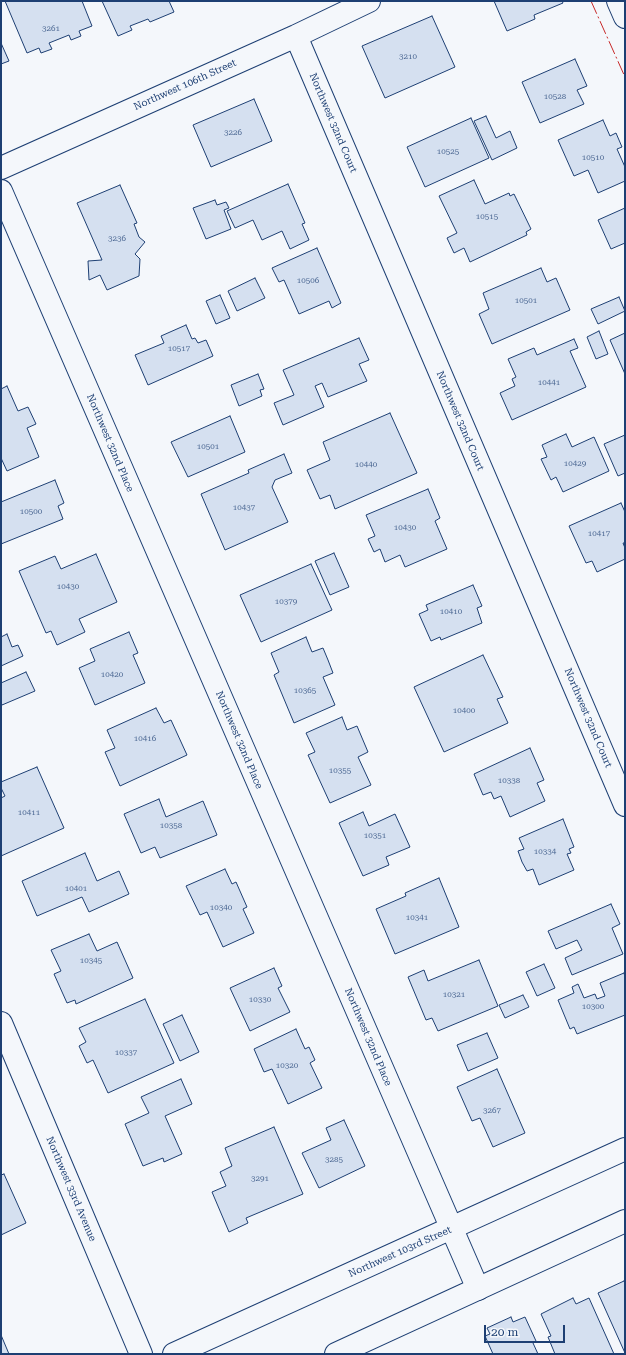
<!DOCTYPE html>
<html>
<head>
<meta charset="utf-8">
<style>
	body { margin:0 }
	#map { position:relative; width:626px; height:1355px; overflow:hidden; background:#f4f7fb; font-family:"Roboto Serif",serif }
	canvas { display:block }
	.frame { position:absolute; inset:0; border:2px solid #1d3f73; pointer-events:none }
	.scale { position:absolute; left:484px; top:1325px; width:81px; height:18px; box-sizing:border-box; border:2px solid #1d3f73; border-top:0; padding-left:5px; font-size:12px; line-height:14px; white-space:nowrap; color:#1d3f73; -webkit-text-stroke:3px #f4f7fb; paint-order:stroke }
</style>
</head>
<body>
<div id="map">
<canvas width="626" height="1355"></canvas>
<div class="frame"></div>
<div class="scale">20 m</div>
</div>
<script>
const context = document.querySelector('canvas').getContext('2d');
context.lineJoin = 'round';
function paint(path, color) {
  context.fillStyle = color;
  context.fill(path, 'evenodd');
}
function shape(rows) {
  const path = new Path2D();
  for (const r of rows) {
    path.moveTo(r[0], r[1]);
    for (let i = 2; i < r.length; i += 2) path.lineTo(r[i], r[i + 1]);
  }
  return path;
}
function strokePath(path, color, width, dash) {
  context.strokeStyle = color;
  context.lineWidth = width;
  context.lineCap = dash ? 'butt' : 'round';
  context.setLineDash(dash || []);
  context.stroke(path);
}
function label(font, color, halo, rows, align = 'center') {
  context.font = font + ' "Roboto Serif",serif';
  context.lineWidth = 3;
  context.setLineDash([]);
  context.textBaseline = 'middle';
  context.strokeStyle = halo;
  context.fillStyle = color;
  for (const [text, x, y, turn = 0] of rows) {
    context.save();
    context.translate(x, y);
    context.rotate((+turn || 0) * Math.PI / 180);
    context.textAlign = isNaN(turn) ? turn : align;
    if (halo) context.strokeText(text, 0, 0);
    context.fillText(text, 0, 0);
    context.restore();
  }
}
const building = shape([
	[5,1,82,1,92,26,79,31,81,36,71,40,69,35,49,43,52,49,41,53,39,48,27,53,5,1],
	[102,1,169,1,174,12,150,22,148,19,130,26,132,30,118,36,102,1],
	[494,1,562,1,563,3,534,15,535,19,507,31,494,1],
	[432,16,455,67,385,98,362,46,432,16],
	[1,43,9,61,1,64,1,43],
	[575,59,587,86,577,90,584,104,540,123,522,82,575,59],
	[254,99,272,141,211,167,193,125,254,99],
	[486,116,496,138,510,131,517,148,492,160,474,121,486,116],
	[471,118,489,158,425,187,407,147,471,118],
	[603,120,610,136,616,133,622,147,617,149,625,167,625,181,598,193,588,170,574,176,558,140,603,120],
	[474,180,485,204,509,193,510,196,514,194,531,229,526,232,527,235,470,262,464,248,454,253,447,238,457,233,439,196,474,180],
	[288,184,305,223,302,224,309,240,290,249,282,231,262,240,253,220,235,228,227,211,288,184],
	[120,185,137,223,134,224,139,237,145,242,135,254,140,259,139,276,107,290,100,275,89,280,88,261,102,260,77,203,120,185],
	[215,200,217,205,226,202,229,208,224,210,231,229,206,239,193,208,215,200],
	[625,208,625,243,611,249,598,220,625,208],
	[317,248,341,303,332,308,329,301,299,314,284,280,279,282,272,268,317,248],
	[541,268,547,282,556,278,570,310,492,344,479,314,489,309,483,293,541,268],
	[255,278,265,298,237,311,228,291,255,278],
	[220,295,230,318,216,324,206,301,220,295],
	[619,297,625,311,598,324,591,309,619,297],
	[186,325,192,339,195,338,198,343,206,340,213,356,148,385,135,355,164,343,161,336,186,325],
	[599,331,608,354,596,359,587,337,599,331],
	[625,333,625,374,610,340,625,333],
	[359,338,369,360,359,364,367,381,328,397,322,383,315,386,324,407,283,425,274,403,294,395,283,370,359,338],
	[574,339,578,348,570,351,586,387,512,420,500,393,515,386,512,379,516,377,508,359,534,348,537,355,574,339],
	[258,374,264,389,260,390,262,396,239,406,231,385,258,374],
	[7,386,18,411,28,407,36,424,27,428,39,457,7,471,1,458,1,389,7,386],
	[390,413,417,473,335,509,330,495,320,499,307,470,330,460,323,442,390,413],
	[230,416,245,452,188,477,171,442,230,416],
	[566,434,572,447,594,437,609,471,563,492,556,477,551,480,541,459,547,457,542,445,566,434],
	[625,435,625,473,618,476,604,444,625,435],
	[284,454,292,473,275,480,272,487,288,522,225,550,201,494,249,473,248,470,284,454],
	[55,480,64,503,58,506,63,519,1,544,1,502,55,480],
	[428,489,440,518,435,521,447,549,405,567,400,555,385,562,380,549,374,552,368,539,375,536,366,515,428,489],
	[621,503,625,512,625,543,623,543,625,548,625,559,597,572,592,561,586,563,569,526,621,503],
	[334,553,349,587,330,595,315,561,334,553],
	[96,554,117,602,79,619,85,632,57,645,51,631,46,633,19,571,55,556,61,569,96,554],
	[311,564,332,610,261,642,240,595,311,564],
	[473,585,482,606,477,608,482,623,441,640,440,637,431,641,419,614,428,610,426,605,473,585],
	[129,632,138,653,133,655,145,683,95,705,79,668,95,661,90,649,129,632],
	[7,634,12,647,18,645,23,656,1,666,1,637,7,634],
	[306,637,312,652,323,648,328,660,333,673,323,677,335,705,294,723,274,675,279,672,271,653,306,637],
	[483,655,503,697,497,699,508,723,444,752,414,687,483,655],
	[26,672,35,691,2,705,1,702,1,683,26,672],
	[156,708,164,723,171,720,187,755,120,786,105,752,115,748,107,730,156,708],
	[342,717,347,730,357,726,368,752,358,757,371,785,330,803,308,755,315,752,306,733,342,717],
	[530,748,544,780,537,783,545,801,510,817,501,796,494,799,491,792,483,795,474,774,530,748],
	[37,767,64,828,1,856,1,798,5,796,1,788,1,782,37,767],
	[159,799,166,817,203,801,217,835,160,858,155,847,141,853,124,814,159,799],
	[363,812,369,826,395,814,410,847,386,857,389,865,363,876,339,823,363,812],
	[563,819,574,847,569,849,571,853,567,854,574,870,539,885,533,869,527,871,522,862,518,851,524,849,519,838,563,819],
	[85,853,97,881,119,871,129,894,89,912,82,897,37,916,22,881,85,853],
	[225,869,232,884,236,882,247,907,243,909,254,933,223,947,207,912,200,915,186,886,225,869],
	[439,878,459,927,395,954,376,909,406,896,405,893,439,878],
	[611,904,620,924,612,928,623,954,572,975,565,958,582,950,577,940,556,949,548,931,611,904],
	[89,934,97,951,117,942,133,978,76,1004,75,1000,67,1003,54,974,61,971,51,950,89,934],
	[479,960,498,1006,438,1031,432,1018,426,1020,408,977,424,970,428,981,479,960],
	[544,964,555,988,537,996,526,972,544,964],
	[274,968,282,986,278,988,290,1012,250,1031,230,988,274,968],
	[624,973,625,977,625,1015,577,1034,574,1027,570,1029,558,1000,574,993,572,987,578,984,584,998,595,994,597,999,605,996,600,983,624,973],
	[523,995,529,1007,505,1018,499,1005,523,995],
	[145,999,174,1063,108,1093,93,1060,87,1063,79,1046,86,1042,79,1028,145,999],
	[182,1015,199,1052,180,1061,163,1024,182,1015],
	[296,1029,305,1049,309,1047,315,1060,310,1063,322,1088,288,1104,272,1069,264,1072,254,1049,296,1029],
	[487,1033,498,1058,468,1071,457,1045,487,1033],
	[497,1069,525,1133,493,1147,480,1118,472,1121,457,1087,497,1069],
	[181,1079,192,1104,165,1116,182,1154,164,1162,163,1158,143,1166,125,1124,149,1113,141,1097,181,1079],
	[344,1120,365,1166,319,1188,302,1153,331,1140,326,1128,344,1120],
	[274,1127,303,1194,246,1218,248,1223,229,1232,212,1192,226,1186,220,1172,232,1166,225,1148,274,1127],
	[4,1174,26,1223,1,1235,1,1175,4,1174],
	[624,1281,625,1283,625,1353,598,1293,624,1281],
	[573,1298,576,1304,589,1298,614,1354,555,1354,548,1337,551,1336,541,1314,573,1298],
	[511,1317,513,1322,525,1317,536,1341,533,1343,538,1354,493,1354,485,1336,490,1334,487,1328,511,1317],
	[1,1335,9,1354,1,1354,1,1335]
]);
paint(building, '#d5e0f0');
strokePath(building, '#1d3f73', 1);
const street = shape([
	[296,36,625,805],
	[1,168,296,36,369,1],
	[1,191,478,1289],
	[1,1023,141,1354]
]);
const secondary = shape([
	[618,1,625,17]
]);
const primary = shape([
	[174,1354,625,1149],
	[336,1354,625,1221]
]);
strokePath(street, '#1d3f73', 24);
strokePath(secondary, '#1d3f73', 24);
strokePath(primary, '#1d3f73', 24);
strokePath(street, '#f4f7fb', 22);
strokePath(secondary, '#f4f7fb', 22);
strokePath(primary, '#f4f7fb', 22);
strokePath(shape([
	[591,1,625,77]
]), '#c62828', 1, [14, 3, 2, 3]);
label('8px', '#4b6792', null, [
	["3261",51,29],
	["3210",408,57],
	["10528",555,97],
	["3226",233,133],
	["10525",448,152],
	["10510",593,158],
	["10515",487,217],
	["3236",117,239],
	["10506",308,281],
	["10501",526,301],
	["10517",179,349],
	["10441",549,383],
	["10501",208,447],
	["10429",575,464],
	["10440",366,465],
	["10437",244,508],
	["10500",31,512],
	["10430",405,528],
	["10417",599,534],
	["10430",68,587],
	["10379",286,602],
	["10410",451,612],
	["10420",112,675],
	["10365",305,691],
	["10400",464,711],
	["10416",145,739],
	["10355",340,771],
	["10338",509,781],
	["10411",29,813],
	["10358",171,826],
	["10351",375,836],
	["10334",545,852],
	["10401",76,889],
	["10340",221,908],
	["10341",417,918],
	["10345",91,961],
	["10321",454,995],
	["10330",260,1000],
	["10300",593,1007],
	["10337",126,1053],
	["10320",287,1066],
	["3267",492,1111],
	["3285",334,1160],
	["3291",260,1179]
]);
label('10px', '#1d3f73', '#f4f7fb', [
	["Northwest 106th Street",185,85,-24],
	["Northwest 32nd Court",333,123,67],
	["Northwest 32nd Court",460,421,67],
	["Northwest 32nd Place",110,443,67],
	["Northwest 32nd Court",588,718,67],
	["Northwest 32nd Place",239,740,67],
	["Northwest 32nd Place",368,1037,67],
	["Northwest 33rd Avenue",71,1189,67],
	["Northwest 103rd Street",400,1252,-24]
]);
</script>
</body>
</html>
